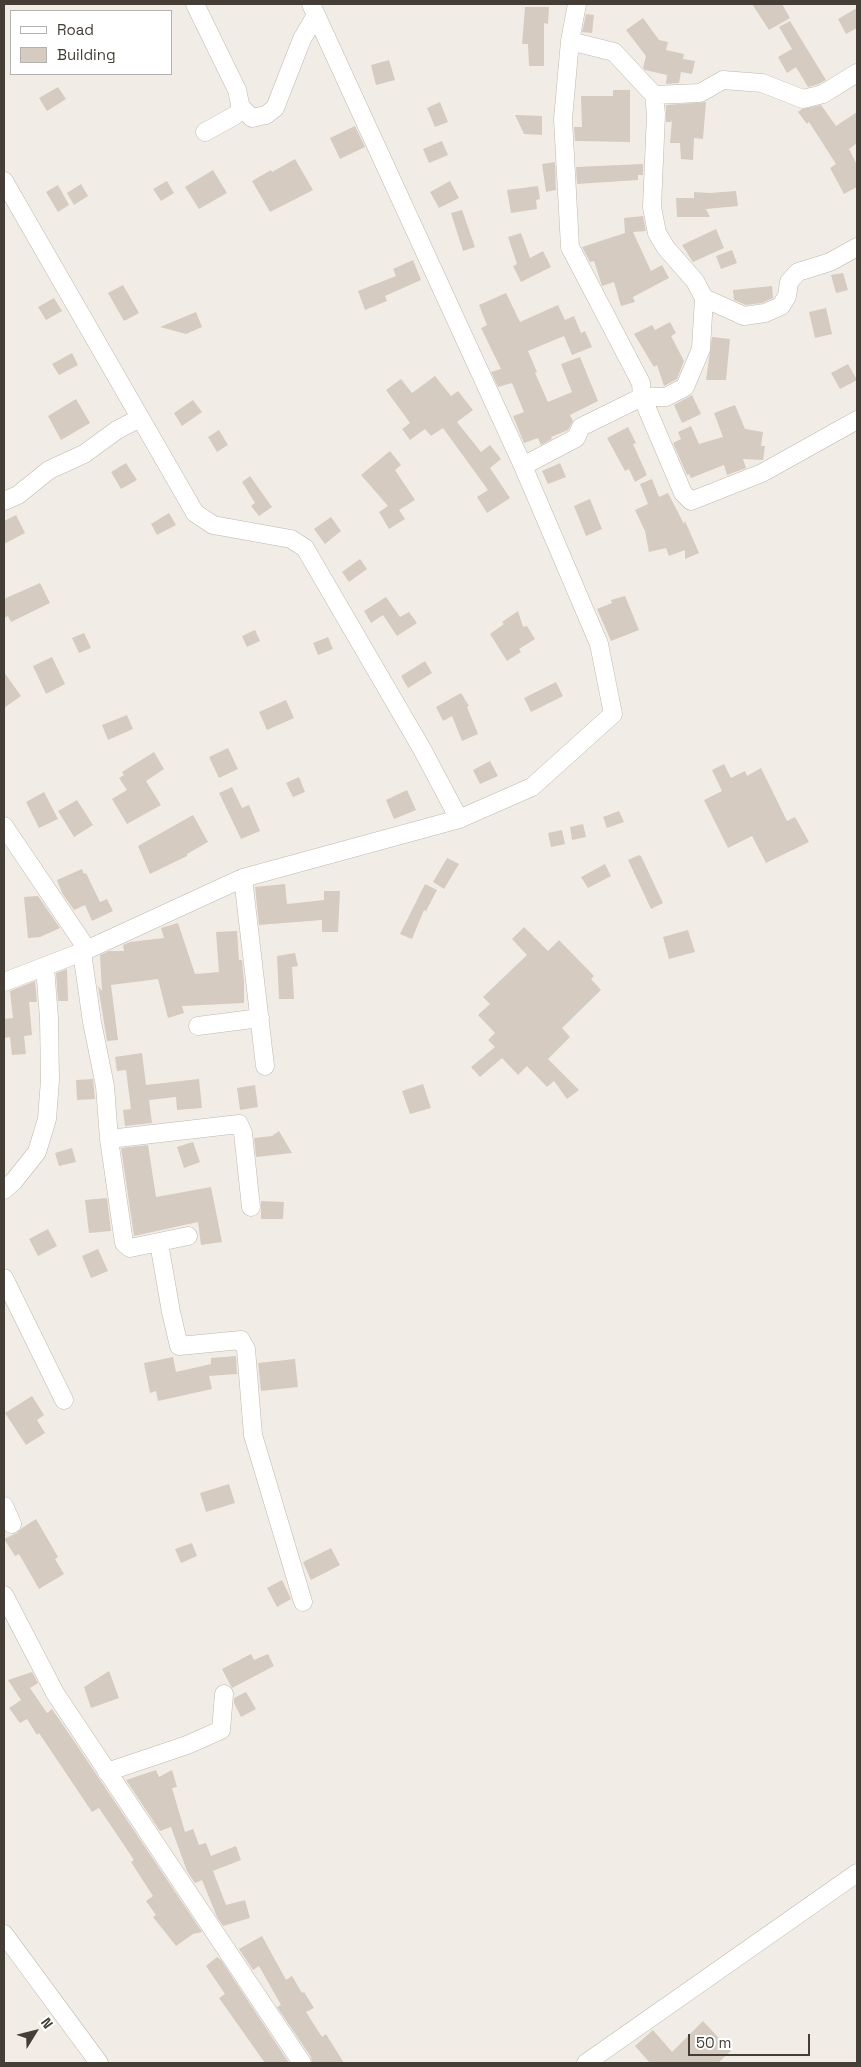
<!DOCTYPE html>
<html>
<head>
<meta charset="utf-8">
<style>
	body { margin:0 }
	#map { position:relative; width:861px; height:2067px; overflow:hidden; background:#f1ede6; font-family:"Space Grotesk",sans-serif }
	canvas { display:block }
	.frame { position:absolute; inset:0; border:5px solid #443e36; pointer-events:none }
	.legend { position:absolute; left:10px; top:10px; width:162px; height:65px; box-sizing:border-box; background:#fff; border:1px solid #b4b2af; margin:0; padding:6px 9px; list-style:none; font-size:15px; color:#443e36 }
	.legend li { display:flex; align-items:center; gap:10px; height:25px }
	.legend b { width:25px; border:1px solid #b4b2af }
	.north { position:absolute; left:10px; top:2007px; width:50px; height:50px; -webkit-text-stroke:4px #fff; paint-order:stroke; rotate:54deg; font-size:14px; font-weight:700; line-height:20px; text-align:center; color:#443e36 }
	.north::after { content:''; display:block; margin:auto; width:18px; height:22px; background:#443e36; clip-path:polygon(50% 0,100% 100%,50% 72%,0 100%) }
	.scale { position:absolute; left:688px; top:2034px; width:122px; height:22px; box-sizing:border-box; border:2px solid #443e36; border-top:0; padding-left:6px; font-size:15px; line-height:18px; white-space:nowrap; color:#443e36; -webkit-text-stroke:4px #fff; paint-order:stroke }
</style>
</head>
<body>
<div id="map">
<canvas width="861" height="2067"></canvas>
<div class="frame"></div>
<ul class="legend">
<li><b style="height:6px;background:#fff"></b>Road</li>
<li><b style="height:14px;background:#d5cbc0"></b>Building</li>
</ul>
<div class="north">N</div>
<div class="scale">50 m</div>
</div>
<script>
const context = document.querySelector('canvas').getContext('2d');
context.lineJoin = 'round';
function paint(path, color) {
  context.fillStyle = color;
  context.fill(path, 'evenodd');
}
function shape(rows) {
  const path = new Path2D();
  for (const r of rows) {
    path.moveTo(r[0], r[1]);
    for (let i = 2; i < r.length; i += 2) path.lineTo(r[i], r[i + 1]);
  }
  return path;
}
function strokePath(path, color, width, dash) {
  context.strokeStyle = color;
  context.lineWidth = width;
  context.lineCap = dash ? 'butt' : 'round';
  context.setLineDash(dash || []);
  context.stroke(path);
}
paint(shape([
	[752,4,782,4,790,18,769,30],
	[525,7,549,7,548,24,544,23,544,66,529,66,528,44,522,44],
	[857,8,857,28,846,34,838,19],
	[586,14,594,15,592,33,582,32],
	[643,18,659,40,668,42,666,50,684,54,683,59,695,61,692,74,681,72,679,83,666,84,667,75,645,70,643,68,646,56,626,30],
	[790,21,826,80,819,84,808,87,796,67,787,73,778,57,792,49,779,27],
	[389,60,395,80,376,85,371,65],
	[58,87,66,99,47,111,39,98],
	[613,90,630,90,630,142,575,141,574,127,582,127,581,96,613,96],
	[440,102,448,122,435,127,427,108],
	[706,102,703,139,694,138,693,160,681,159,680,143,670,143,672,120,671,122,666,122,666,105],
	[821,105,836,126,857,112,857,143,849,149,857,165,857,187,844,194,830,168,836,164,809,122,807,124,798,112,802,109],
	[515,115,542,116,542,135,524,134],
	[355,126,365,147,340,159,330,138],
	[442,141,448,155,429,163,423,149],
	[295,159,313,190,270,212,252,181,271,170,272,172],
	[555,162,556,190,546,192,542,164],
	[643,164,643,175,638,175,638,180,577,184,576,167],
	[213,170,227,193,199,209,185,187],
	[167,181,174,193,161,201,153,189],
	[450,181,459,198,439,208,430,192],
	[81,184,88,196,74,205,67,193],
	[58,185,69,205,58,212,46,192],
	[538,186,540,199,536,200,537,209,511,213,507,190],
	[736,191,738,206,706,209,710,217,677,217,676,198,694,198,694,192,710,193],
	[462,210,475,247,463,251,451,213],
	[643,216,646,231,633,232,651,271,662,265,669,278,633,297,635,302,621,306,614,282,602,286,594,261,590,262,582,247,625,233,624,218],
	[716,229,724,248,693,262,682,245],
	[521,233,530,258,543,251,551,267,521,282,513,266,517,264,508,237],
	[732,250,737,263,721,269,716,256],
	[413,260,421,280,385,296,387,301,365,310,358,291,396,276,393,269],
	[843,273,848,290,836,293,831,275],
	[123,285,139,313,124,321,108,293],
	[772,286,773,298,762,303,746,305,734,300,733,290],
	[506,293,520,322,558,305,565,320,574,316,581,333,585,331,592,347,572,355,564,336,528,351,537,372,535,373,548,402,572,392,561,364,580,357,598,401,570,415,573,421,568,430,551,437,552,439,541,445,538,438,524,443,513,416,524,412,512,383,498,387,491,372,501,369,481,328,487,325,479,305],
	[54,298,62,311,46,320,38,307],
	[826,308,832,334,815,338,809,312],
	[196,312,202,327,186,334,160,327],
	[670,322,676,333,671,336,684,361,677,379,664,386,657,365,654,367,634,334,652,325,655,330],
	[712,337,730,339,726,380,706,380],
	[72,353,78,365,59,375,52,364],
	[848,364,857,380,840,389,831,373],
	[435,376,451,396,458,391,473,410,457,422,481,452,490,445,501,459,490,468,510,498,487,513,477,497,488,490,443,428,431,436,425,429,410,440,402,429,410,423,386,390,401,379,412,393],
	[692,395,701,414,682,423,674,405],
	[76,399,90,423,61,440,48,416],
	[193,400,202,412,182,426,174,413],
	[735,405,745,429,763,432,761,446,765,446,763,460,743,459,746,468,727,475,724,465,691,478,689,474,687,475,673,443,681,439,678,432,691,426,699,444,723,437,714,413],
	[628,427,636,443,633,444,647,475,635,482,629,469,625,471,607,438],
	[219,430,228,445,217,452,208,437],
	[390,451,401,465,395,470,415,500,399,510,405,519,389,529,379,512,388,506,361,475],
	[126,463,137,480,121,489,111,472],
	[560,463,566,477,548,484,542,471],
	[250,476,272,507,259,516,251,506,255,503,242,482],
	[652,479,659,497,668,493,684,524,685,521,699,553,685,559,685,550,669,556,666,548,649,552,645,531,635,510,648,504,640,484],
	[590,499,602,529,586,536,574,506],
	[169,513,176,525,157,535,151,524],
	[16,515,25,533,4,544,4,521],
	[331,517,341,531,325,544,314,529],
	[360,559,367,569,349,582,342,572],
	[40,583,50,603,11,622,8,616,4,618,4,599],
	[625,596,639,630,611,641,597,609,612,603,611,600],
	[386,597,400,617,409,612,417,623,397,636,383,615,371,623,364,611],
	[518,611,523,627,527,626,535,639,519,649,521,652,507,661,490,634,504,624,502,622],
	[255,630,260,641,247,647,242,636],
	[84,633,91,648,79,653,72,638],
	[328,637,333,649,318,655,313,643],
	[52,657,65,684,46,694,33,666],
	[425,661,432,673,408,688,401,676],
	[4,672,21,696,4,708],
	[556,682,563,696,531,712,524,698],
	[461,693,469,706,467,707,478,734,462,741,452,716,443,721,436,707],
	[286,700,294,718,267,730,259,712],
	[127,715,133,729,108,740,102,725],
	[228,748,238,769,219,778,209,757],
	[154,752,164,769,146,781,161,805,127,824,112,799,127,790,119,778,124,775,122,772],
	[490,761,498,776,480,784,473,770],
	[724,764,731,778,745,771,747,776,761,768,787,821,795,817,809,842,766,863,752,836,728,848,704,800,722,791,712,770],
	[299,777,305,792,293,797,286,783],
	[232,787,242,808,249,805,260,831,241,839,219,793],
	[407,790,416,810,394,819,386,800],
	[44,792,58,819,39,828,26,802],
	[77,800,93,825,74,837,58,811],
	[619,811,624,822,607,828,603,817],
	[193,815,208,842,187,854,187,856,150,874,138,846],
	[583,824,586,837,572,840,570,827],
	[562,830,565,844,551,847,548,833],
	[639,855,641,856,663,903,651,909,628,860],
	[447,858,459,864,444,889,433,882],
	[605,864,611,876,588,888,581,877],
	[82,869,84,874,86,873,100,902,107,899,113,911,92,921,85,905,74,910,62,893,57,880],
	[285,884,287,904,324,900,324,891,340,891,338,932,322,932,322,920,259,925,255,887],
	[425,884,437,890,426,911,424,910,412,939,400,934],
	[38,896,60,928,40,937,28,938,24,897],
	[178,923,195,974,219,972,216,932,237,931,239,960,242,960,244,982,244,1003,182,1006,184,1013,168,1018,158,979,111,985,118,1040,107,1041,98,986,102,991,100,955,109,951,124,951,123,945,130,942,164,938,161,928],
	[524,927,548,951,559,940,594,976,591,979,601,990,562,1028,570,1037,548,1059,579,1090,567,1099,554,1081,547,1087,527,1066,518,1075,502,1058,480,1077,471,1067,495,1047,488,1040,495,1033,478,1015,490,1004,483,997,527,955,512,939],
	[688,930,695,952,669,959,663,937],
	[295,953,298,966,292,967,294,999,279,999,277,956],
	[67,969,68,1001,58,1001,56,973],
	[35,981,37,1002,29,1002,32,1035,24,1036,26,1054,12,1055,10,1037,4,1038,4,1019,13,1018,10,991],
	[142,1053,146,1085,199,1079,202,1108,177,1110,176,1097,149,1100,152,1123,125,1126,123,1110,131,1109,126,1070,117,1071,115,1057],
	[93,1079,95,1099,77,1100,76,1080],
	[423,1084,431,1108,410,1114,402,1091],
	[255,1085,258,1107,240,1110,237,1088],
	[279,1131,292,1153,256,1157,254,1138,272,1136],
	[193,1142,200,1162,184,1168,177,1147],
	[148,1145,156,1197,211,1187,222,1242,201,1245,198,1222,134,1236,121,1148],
	[72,1148,76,1162,59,1166,55,1153],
	[107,1198,111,1231,89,1233,85,1200],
	[261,1201,284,1202,283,1219,261,1219],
	[48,1229,57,1246,38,1256,29,1239],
	[98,1249,108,1271,91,1278,82,1256],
	[236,1356,237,1374,209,1376,212,1389,158,1401,156,1391,150,1393,144,1363,173,1357,176,1372,211,1364,211,1358],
	[295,1359,298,1387,261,1391,258,1363],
	[32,1396,44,1415,37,1420,45,1433,26,1445,5,1413],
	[229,1484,235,1503,206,1512,200,1493],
	[36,1519,58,1557,55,1559,64,1574,39,1589,19,1554,15,1556,4,1539,17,1533,22,1528],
	[192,1543,197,1556,181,1563,175,1549],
	[331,1548,340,1565,311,1580,303,1562],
	[282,1580,291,1599,277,1607,267,1588],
	[251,1654,254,1660,268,1654,274,1666,232,1688,222,1669],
	[109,1671,119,1698,91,1708,84,1687],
	[32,1672,38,1683,30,1688,47,1713,52,1709,74,1741,202,1932,193,1934,176,1946,153,1917,156,1915,146,1901,153,1896,131,1862,134,1860,99,1808,92,1812,39,1733,37,1735,27,1719,20,1723,9,1708,21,1700,8,1680],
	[246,1692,256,1709,241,1717,234,1703,234,1698],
	[156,1770,159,1777,172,1770,177,1787,172,1788,185,1832,193,1829,199,1845,206,1843,211,1856,236,1846,241,1860,213,1871,226,1905,245,1900,250,1918,223,1926,217,1917,202,1880,195,1883,187,1871,171,1827,160,1831,126,1780],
	[262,1936,286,1980,292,1976,302,1993,304,1992,314,2008,306,2012,322,2037,326,2034,344,2063,312,2063,311,2057,277,2007,281,2005,259,1966,253,1970,239,1949],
	[217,1957,221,1960,289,2063,265,2063,219,1998,225,1994,206,1966],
	[703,2021,731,2051,718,2063,650,2063,635,2046,653,2030,672,2052]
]), '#d5cbc0');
const minor = shape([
	[195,4,237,90,240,104,240,111,234,116,205,132],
	[311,4,523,466,599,644,613,714,532,787,459,819],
	[577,4,570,41,563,119,570,247,641,383,642,397,683,493,691,501,762,473,857,420],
	[654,95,700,93,723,80,762,83,803,99,823,94,857,73],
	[240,106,252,118,266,115,275,108,302,39,316,15],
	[4,181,195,513,213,525,291,539,305,548,422,749,459,819,243,878,82,952,4,982],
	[704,298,744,316,765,313,781,306,787,296,789,282,798,272,830,262,857,247],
	[523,466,576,438,581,427,642,397,666,397,685,387,701,349,704,298,695,281,666,248,657,233,652,207,656,114,654,95,614,52,570,41],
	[4,501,18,495,49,470,84,454,117,430,140,418],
	[4,826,87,949],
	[243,878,265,1066],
	[82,952,92,1022,105,1086,109,1139,124,1243,130,1248,188,1236],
	[198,1026,260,1018],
	[109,1139,239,1124,243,1133,251,1207],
	[4,1190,14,1181,37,1152,47,1119,50,1080,49,1018,45,967],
	[159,1243,171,1312,179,1346,241,1340,246,1349,253,1435,303,1602],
	[4,1278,64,1400],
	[4,1506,12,1524],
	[4,1595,55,1693,302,2063],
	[107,1772,187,1745,221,1730,224,1694],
	[4,1934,99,2063],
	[586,2063,857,1873]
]);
strokePath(minor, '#bfb7ad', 19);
strokePath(minor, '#fff', 18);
</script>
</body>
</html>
